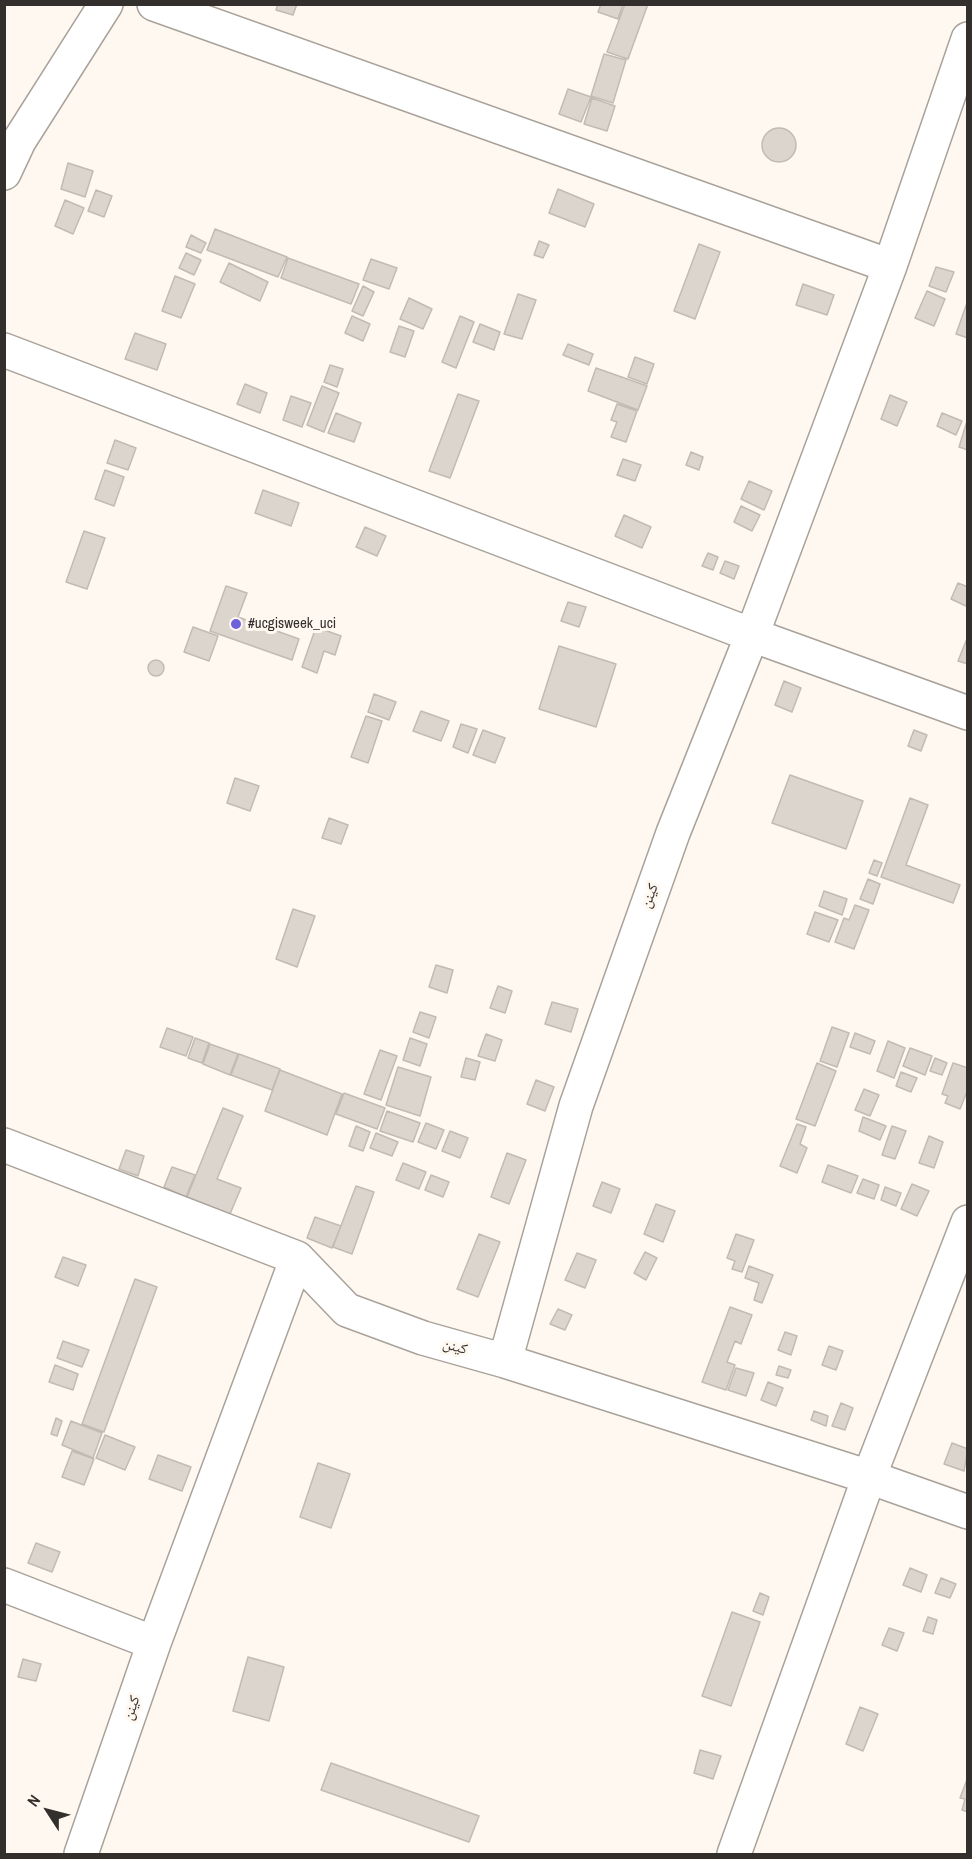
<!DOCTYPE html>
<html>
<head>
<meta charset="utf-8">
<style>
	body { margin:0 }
	#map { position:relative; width:972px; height:1859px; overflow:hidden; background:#fff8f0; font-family:"Archivo Narrow",sans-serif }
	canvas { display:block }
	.frame { position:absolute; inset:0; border:6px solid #322f2c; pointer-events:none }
	.north { position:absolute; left:18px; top:1781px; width:60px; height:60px; -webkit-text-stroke:4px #fff8f0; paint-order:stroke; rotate:306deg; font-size:16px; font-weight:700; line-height:24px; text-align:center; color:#322f2c }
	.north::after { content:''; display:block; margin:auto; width:21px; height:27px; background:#322f2c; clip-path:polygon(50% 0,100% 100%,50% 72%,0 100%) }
</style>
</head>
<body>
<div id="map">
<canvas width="972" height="1859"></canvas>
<div class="frame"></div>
<div class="north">N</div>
</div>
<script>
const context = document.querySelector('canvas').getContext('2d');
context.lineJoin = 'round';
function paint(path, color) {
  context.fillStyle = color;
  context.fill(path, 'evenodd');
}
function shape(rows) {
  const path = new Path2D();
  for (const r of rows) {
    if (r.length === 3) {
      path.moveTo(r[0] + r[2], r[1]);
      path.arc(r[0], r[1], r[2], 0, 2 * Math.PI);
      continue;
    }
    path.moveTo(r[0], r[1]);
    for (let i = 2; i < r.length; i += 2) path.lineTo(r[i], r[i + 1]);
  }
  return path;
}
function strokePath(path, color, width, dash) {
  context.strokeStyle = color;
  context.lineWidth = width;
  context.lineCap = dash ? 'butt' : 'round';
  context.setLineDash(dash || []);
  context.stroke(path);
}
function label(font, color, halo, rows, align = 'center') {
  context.font = font + ' "Archivo Narrow","Noto Naskh Arabic",sans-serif';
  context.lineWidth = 6;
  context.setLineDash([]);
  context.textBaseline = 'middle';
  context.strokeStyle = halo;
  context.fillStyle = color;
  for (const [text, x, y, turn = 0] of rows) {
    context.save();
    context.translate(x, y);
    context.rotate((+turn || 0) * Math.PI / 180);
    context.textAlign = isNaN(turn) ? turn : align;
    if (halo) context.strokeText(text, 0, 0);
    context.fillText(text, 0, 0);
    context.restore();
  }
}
const building = shape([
	[278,4,297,4,293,15,276,10,278,4],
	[601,4,623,4,618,19,598,12,601,4],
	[625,4,648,4,628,59,607,52,625,4],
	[604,54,626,60,613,103,591,96,604,54],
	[568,89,591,97,581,122,559,114,568,89],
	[592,98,615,106,607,131,584,124,592,98],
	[779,145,17],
	[68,163,93,171,85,197,61,189,68,163],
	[558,189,594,204,585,227,549,213,558,189],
	[96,190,112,196,104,217,88,211,96,190],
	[65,200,84,208,73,234,55,226,65,200],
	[215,229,287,257,278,277,207,250,215,229],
	[191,235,206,243,201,253,186,247,191,235],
	[539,241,549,245,543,258,534,255,539,241],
	[699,244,720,252,695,319,674,311,699,244],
	[186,253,201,260,194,275,179,268,186,253],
	[288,258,359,284,351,304,281,278,288,258],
	[371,259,397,268,389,289,363,280,371,259],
	[229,263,268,282,260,301,220,282,229,263],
	[936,267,954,272,946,292,929,286,936,267],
	[175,276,195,284,181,318,162,311,175,276],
	[803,284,834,295,827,315,796,305,803,284],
	[363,286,374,292,363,316,352,311,363,286],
	[927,291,945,299,934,326,915,318,927,291],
	[518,294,536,300,522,339,504,334,518,294],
	[409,298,432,309,423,329,400,319,409,298],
	[968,300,968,338,956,334,968,300],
	[352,316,370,324,363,341,345,333,352,316],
	[460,316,474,322,456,368,442,362,460,316],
	[480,324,500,332,494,350,473,342,480,324],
	[399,326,414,331,405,357,390,352,399,326],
	[135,333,166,344,157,370,125,359,135,333],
	[568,344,593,354,589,365,563,355,568,344],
	[635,357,654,364,647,384,628,377,635,357],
	[330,365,343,369,337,387,324,382,330,365],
	[596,368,647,386,638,410,588,391,596,368],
	[245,384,267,393,260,413,237,404,245,384],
	[322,386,339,393,324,432,307,425,322,386],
	[458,394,479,401,450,478,429,471,458,394],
	[890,395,907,402,897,426,881,419,890,395],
	[291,396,311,403,302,427,283,420,291,396],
	[617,404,637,411,626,442,611,437,617,422,611,420,617,404],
	[336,413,361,423,354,442,328,433,336,413],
	[942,413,962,421,956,435,937,426,942,413],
	[967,421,968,421,968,450,959,447,967,421],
	[115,440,136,448,128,470,107,463,115,440],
	[691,452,703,457,699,470,686,465,691,452],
	[623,459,641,465,635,481,617,475,623,459],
	[105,470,124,477,114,506,95,499,105,470],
	[749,481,772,491,764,510,741,499,749,481],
	[263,490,299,503,291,526,255,513,263,490],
	[741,506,760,515,752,531,734,522,741,506],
	[624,515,651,527,642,548,615,536,624,515],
	[365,527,386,536,377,556,356,547,365,527],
	[84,531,105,538,87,589,66,582,84,531],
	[708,553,718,557,713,570,702,566,708,553],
	[725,561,739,566,734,579,720,573,725,561],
	[958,583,968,587,968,607,951,599,958,583],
	[226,586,247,593,238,617,299,639,292,660,210,631,226,586],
	[568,602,586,607,579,627,561,621,568,602],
	[193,627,218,636,209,661,184,652,193,627],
	[316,627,341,636,335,655,324,651,317,673,302,667,316,627],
	[968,636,968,664,958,661,968,636],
	[559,646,616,664,596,727,539,709,559,646],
	[156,668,8],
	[784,681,801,688,792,712,775,705,784,681],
	[374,694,396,702,389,720,368,712,374,694],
	[421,711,449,721,441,741,413,731,421,711],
	[366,716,382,721,368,763,351,757,366,716],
	[461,724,477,729,468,753,453,747,461,724],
	[483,730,505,738,495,763,473,755,483,730],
	[914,730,927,735,921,751,908,746,914,730],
	[790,775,863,801,846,849,772,823,790,775],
	[235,778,259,786,250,811,227,803,235,778],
	[910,798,928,805,906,865,960,885,953,903,881,877,910,798],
	[329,818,348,825,341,844,322,838,329,818],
	[874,860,882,863,877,876,869,873,874,860],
	[868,879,880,884,873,904,860,899,868,879],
	[824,891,847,899,842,915,819,906,824,891],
	[855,905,869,910,854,949,835,942,844,918,849,920,855,905],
	[293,909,315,916,297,967,276,959,293,909],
	[815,912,838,920,829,942,807,934,815,912],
	[436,965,453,970,447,993,429,987,436,965],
	[498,986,512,991,505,1013,490,1008,498,986],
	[552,1002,578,1009,571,1032,545,1024,552,1002],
	[420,1012,436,1017,429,1038,413,1032,420,1012],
	[832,1027,849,1033,837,1067,820,1061,832,1027],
	[167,1028,193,1037,186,1056,160,1047,167,1028],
	[855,1033,875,1041,870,1054,850,1047,855,1033],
	[486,1034,502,1040,495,1061,478,1056,486,1034],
	[195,1038,209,1043,202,1063,188,1058,195,1038],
	[410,1038,427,1044,420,1066,403,1060,410,1038],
	[888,1041,905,1048,894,1078,877,1071,888,1041],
	[210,1044,238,1054,230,1075,203,1064,210,1044],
	[910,1048,932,1056,925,1075,903,1066,910,1048],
	[380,1050,397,1056,381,1100,364,1094,380,1050],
	[239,1054,280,1069,272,1090,231,1075,239,1054],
	[466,1058,480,1062,475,1080,461,1077,466,1058],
	[935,1058,947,1063,942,1075,930,1071,935,1058],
	[817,1063,836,1071,815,1126,796,1119,817,1063],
	[953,1063,968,1068,968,1089,960,1109,945,1103,948,1096,942,1094,953,1063],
	[398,1067,431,1077,420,1116,386,1105,398,1067],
	[280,1070,342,1094,327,1135,265,1111,280,1070],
	[901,1072,917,1078,911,1092,896,1086,901,1072],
	[536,1080,554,1087,545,1111,527,1104,536,1080],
	[864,1089,879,1095,870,1116,855,1110,864,1089],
	[344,1093,385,1108,377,1129,336,1114,344,1093],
	[223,1108,243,1116,217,1179,241,1188,230,1214,187,1197,223,1108],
	[387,1111,420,1123,413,1142,380,1131,387,1111],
	[863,1117,886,1126,880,1140,859,1131,863,1117],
	[426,1123,444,1130,436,1149,418,1142,426,1123],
	[797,1124,806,1127,800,1144,807,1148,797,1173,780,1166,797,1124],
	[356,1126,370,1132,363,1151,349,1146,356,1126],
	[892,1126,906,1131,895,1159,882,1155,892,1126],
	[450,1131,468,1138,460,1158,442,1151,450,1131],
	[376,1133,398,1142,392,1156,370,1148,376,1133],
	[929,1136,943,1142,934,1168,919,1163,929,1136],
	[126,1150,144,1156,138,1176,119,1169,126,1150],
	[507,1153,526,1160,509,1204,491,1197,507,1153],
	[403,1163,426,1172,419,1189,396,1180,403,1163],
	[828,1165,858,1176,851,1193,822,1182,828,1165],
	[172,1167,195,1175,186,1197,164,1187,172,1167],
	[431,1175,449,1182,443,1197,425,1190,431,1175],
	[863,1179,879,1185,874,1199,857,1193,863,1179],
	[602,1182,620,1189,611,1213,593,1206,602,1182],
	[912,1184,929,1191,917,1216,901,1209,912,1184],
	[356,1186,374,1192,352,1254,333,1247,356,1186],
	[885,1187,901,1193,896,1206,881,1200,885,1187],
	[656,1204,675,1211,663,1242,644,1234,656,1204],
	[315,1217,341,1226,332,1248,307,1238,315,1217],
	[479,1234,500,1242,478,1297,457,1289,479,1234],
	[736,1234,754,1240,742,1272,732,1269,735,1261,727,1258,736,1234],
	[645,1252,657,1258,646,1280,634,1273,645,1252],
	[577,1253,596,1260,585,1288,565,1280,577,1253],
	[63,1257,86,1265,78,1286,55,1277,63,1257],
	[749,1266,773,1275,762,1303,754,1300,759,1283,745,1278,749,1266],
	[135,1279,157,1287,104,1432,82,1424,135,1279],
	[730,1307,752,1315,741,1344,735,1341,727,1362,735,1365,726,1390,702,1382,730,1307],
	[558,1309,572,1315,565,1330,550,1324,558,1309],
	[785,1332,797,1336,791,1355,778,1350,785,1332],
	[63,1341,89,1350,82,1367,57,1358,63,1341],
	[829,1346,843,1351,836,1370,822,1365,829,1346],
	[55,1365,78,1374,73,1390,49,1382,55,1365],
	[779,1366,791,1370,788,1378,776,1375,779,1366],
	[736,1368,754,1373,746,1396,728,1390,736,1368],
	[768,1382,783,1388,776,1406,761,1400,768,1382],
	[841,1403,853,1408,845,1430,832,1426,841,1403],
	[814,1411,828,1416,826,1426,811,1420,814,1411],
	[56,1418,62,1421,57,1436,51,1434,56,1418],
	[71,1421,102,1433,93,1458,62,1445,71,1421],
	[105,1435,135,1447,125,1470,96,1458,105,1435],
	[952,1443,968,1449,964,1471,944,1464,952,1443],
	[72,1451,94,1459,84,1485,62,1477,72,1451],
	[158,1455,191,1467,182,1491,149,1479,158,1455],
	[318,1463,350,1474,331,1528,300,1517,318,1463],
	[36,1543,60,1552,52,1572,28,1563,36,1543],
	[910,1568,927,1575,921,1592,903,1585,910,1568],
	[941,1578,956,1584,950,1598,935,1593,941,1578],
	[760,1593,769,1597,763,1615,753,1611,760,1593],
	[732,1612,760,1622,731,1706,702,1696,732,1612],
	[928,1617,937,1620,933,1634,923,1631,928,1617],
	[889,1628,904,1633,897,1651,882,1645,889,1628],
	[248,1657,284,1667,269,1721,233,1711,248,1657],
	[23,1659,41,1664,36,1681,18,1677,23,1659],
	[860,1707,878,1714,863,1751,846,1744,860,1707],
	[700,1750,721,1756,713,1779,694,1773,700,1750],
	[331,1763,479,1816,469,1842,321,1790,331,1763],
	[968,1777,968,1812,962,1810,965,1799,960,1798,968,1777]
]);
paint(building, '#dcd5cd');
strokePath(building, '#c2bbb4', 1.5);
const minor = shape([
	[154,4,890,266],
	[968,39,890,266,752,635,968,713],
	[4,173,19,141,106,4],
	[4,350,752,635,673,833,576,1106,505,1361,423,1338,347,1310,297,1258,4,1145],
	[505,1361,869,1477,968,1512],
	[4,1585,154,1643],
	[81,1854,154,1643,297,1258],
	[734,1854,869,1477,968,1222]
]);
strokePath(minor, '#a8a29a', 36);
strokePath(minor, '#fff', 33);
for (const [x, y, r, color] of [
	[236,624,6,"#6c62dc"]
]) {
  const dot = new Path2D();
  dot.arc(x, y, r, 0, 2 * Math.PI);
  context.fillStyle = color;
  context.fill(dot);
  strokePath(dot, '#fff8f0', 2);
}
label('15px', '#322f2c', '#fff8f0', [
	["#ucgisweek_uci",248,624]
], 'left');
label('15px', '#322f2c', '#fff8f0', [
	["كينن",650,896,-70],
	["كينن",455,1347,16],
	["كينن",132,1708,-71]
]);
</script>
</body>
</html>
